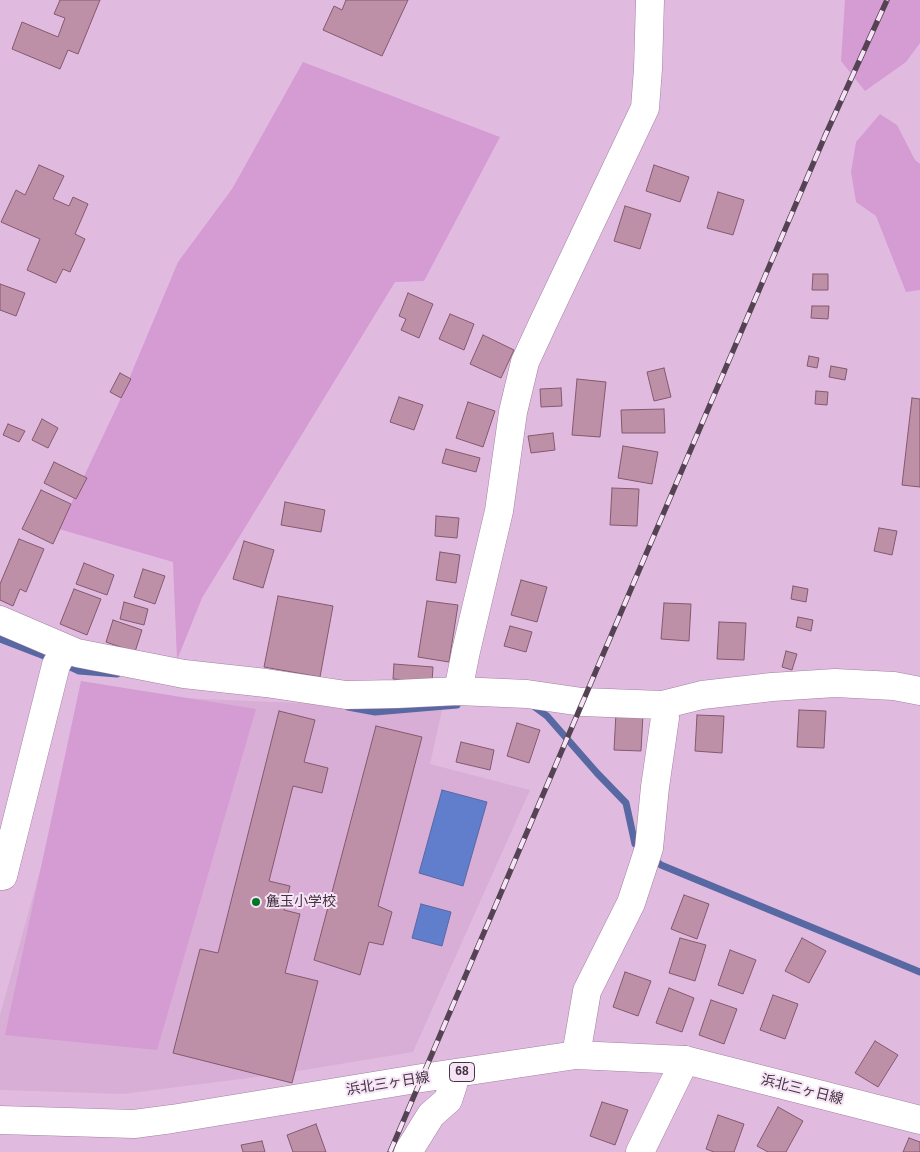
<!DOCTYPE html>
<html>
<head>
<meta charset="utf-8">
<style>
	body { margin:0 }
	canvas { display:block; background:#e0bbdf }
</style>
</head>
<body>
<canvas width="920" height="1152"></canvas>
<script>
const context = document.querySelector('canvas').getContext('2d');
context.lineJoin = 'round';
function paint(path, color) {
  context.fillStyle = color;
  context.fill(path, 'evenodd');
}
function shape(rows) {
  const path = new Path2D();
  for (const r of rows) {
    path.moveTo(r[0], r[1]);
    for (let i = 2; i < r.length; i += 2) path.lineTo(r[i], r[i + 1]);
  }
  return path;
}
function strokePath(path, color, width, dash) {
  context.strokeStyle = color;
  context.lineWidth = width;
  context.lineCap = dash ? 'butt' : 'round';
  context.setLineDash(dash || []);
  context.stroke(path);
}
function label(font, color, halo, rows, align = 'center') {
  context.font = font + ' Helvetica,"Noto Sans JP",sans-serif';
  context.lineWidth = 4;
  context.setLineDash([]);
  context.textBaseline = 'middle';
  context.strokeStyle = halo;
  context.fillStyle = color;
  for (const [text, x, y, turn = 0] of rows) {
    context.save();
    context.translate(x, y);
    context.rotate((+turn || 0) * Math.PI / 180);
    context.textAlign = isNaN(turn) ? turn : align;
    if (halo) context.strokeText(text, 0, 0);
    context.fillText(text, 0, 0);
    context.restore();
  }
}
paint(shape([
	[89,694,320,704,443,706,430,764,530,790,413,1052,280,1074,123,1094,0,1090,0,1015]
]), '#d8aed6');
paint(shape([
	[845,0,920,0,920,43,906,62,865,91,841,61],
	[303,62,500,137,424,281,395,282,202,598,177,660,173,562,59,529,121,398,178,262,232,189],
	[880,114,897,125,915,160,920,164,920,290,906,292,876,216,856,202,851,172,856,142],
	[81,681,256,709,157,1050,5,1035]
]), '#d59bd3');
const water = shape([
	[442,790,487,802,463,886,419,873,442,790],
	[421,904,451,912,442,946,412,938,421,904]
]);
paint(water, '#617ecd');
strokePath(water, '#5868a3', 1);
strokePath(shape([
	[0,639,52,659],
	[62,663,79,671,117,674],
	[532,705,547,716,597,773,626,803,635,844,642,849],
	[348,707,375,712,457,705],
	[652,858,661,865,920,972]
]), '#5868a3', 7);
const building = shape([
	[60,0,100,0,78,54,68,50,60,69,12,49,22,22,58,37,65,18,54,14,60,0],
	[346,0,408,0,382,56,323,30,334,6,342,10,346,0],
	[39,165,64,176,53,199,69,206,73,197,88,204,75,234,85,239,70,272,63,269,56,283,27,270,40,239,1,222,16,190,25,195,39,165],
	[654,165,689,177,680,202,646,191,654,165],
	[718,192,744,200,733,235,707,228,718,192],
	[625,206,651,214,640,249,614,241,625,206],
	[813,274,828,274,828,290,812,290,813,274],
	[0,284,25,293,16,316,0,310,0,284],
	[408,293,433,304,419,338,401,330,406,319,399,316,408,293],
	[812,306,829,306,828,319,811,318,812,306],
	[450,314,474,324,464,350,439,339,450,314],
	[483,335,514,350,501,378,470,364,483,335],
	[809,356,819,358,817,368,807,366,809,356],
	[831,366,847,369,845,380,829,377,831,366],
	[664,368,671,397,654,401,647,372,664,368],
	[120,373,131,379,121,398,110,392,120,373],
	[577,379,606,382,600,437,572,435,577,379],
	[561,388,562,406,541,407,540,389,561,388],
	[816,391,828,392,827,405,815,404,816,391],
	[399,397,423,405,414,430,390,422,399,397],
	[912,398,920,399,920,487,902,485,912,398],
	[468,402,495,411,483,447,456,438,468,402],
	[664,409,665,433,622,433,621,410,664,409],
	[42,419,58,428,48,448,32,440,42,419],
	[8,424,25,431,19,442,3,435,8,424],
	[553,433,555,450,531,453,528,436,553,433],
	[623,446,658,452,652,484,618,478,623,446],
	[446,449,480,458,476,472,442,463,446,449],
	[54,462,87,478,76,499,44,483,54,462],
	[612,488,639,489,637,526,610,525,612,488],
	[41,490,71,504,53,544,22,529,41,490],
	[285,502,325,510,321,532,281,525,285,502],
	[436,516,459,518,457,538,435,536,436,516],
	[879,528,897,531,892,555,874,551,879,528],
	[19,539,44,549,26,592,20,589,13,606,0,600,0,584,19,539],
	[244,541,274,550,263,588,233,579,244,541],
	[440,552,460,555,456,583,436,580,440,552],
	[84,563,114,575,107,595,76,584,84,563],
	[143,569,165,576,155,604,134,597,143,569],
	[521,580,547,587,537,622,511,615,521,580],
	[793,586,808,589,806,602,791,599,793,586],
	[74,589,101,599,87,635,60,624,74,589],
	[278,596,333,606,320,677,264,667,278,596],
	[427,601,458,605,449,662,418,657,427,601],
	[124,602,148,609,144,625,120,619,124,602],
	[664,603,691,604,689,641,661,639,664,603],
	[798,617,813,620,811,631,796,627,798,617],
	[113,620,142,630,135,652,106,642,113,620],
	[719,622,746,623,744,660,717,659,719,622],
	[510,626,532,632,526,652,504,646,510,626],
	[786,651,797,654,792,670,782,667,786,651],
	[394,664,433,667,432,682,393,679,394,664],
	[799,710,826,711,824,748,797,747,799,710],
	[279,711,315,720,304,762,328,768,322,793,293,786,269,881,290,886,284,910,300,914,285,973,318,981,292,1083,173,1053,200,949,218,953,279,711],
	[616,713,643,714,641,751,614,750,616,713],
	[697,715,724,716,722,753,695,751,697,715],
	[517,723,540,730,529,763,507,756,517,723],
	[376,726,422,737,378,906,392,912,383,945,369,942,360,975,314,960,376,726],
	[461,742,494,750,490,770,456,762,461,742],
	[684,895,709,904,697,939,671,929,684,895],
	[680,938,706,945,695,981,669,973,680,938],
	[802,938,826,951,809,983,785,971,802,938],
	[730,950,756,960,743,994,718,985,730,950],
	[625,972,651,981,638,1016,613,1007,625,972],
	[669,988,694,998,682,1032,656,1023,669,988],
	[773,995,798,1004,785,1039,760,1030,773,995],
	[711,1000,737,1009,724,1044,699,1035,711,1000],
	[875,1041,898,1055,878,1087,855,1073,875,1041],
	[602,1102,628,1110,615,1145,590,1136,602,1102],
	[778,1107,803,1121,786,1152,768,1152,757,1146,778,1107],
	[718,1115,744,1124,734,1152,714,1152,706,1149,718,1115],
	[316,1124,326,1152,293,1152,287,1135,316,1124],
	[909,1138,920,1142,920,1152,903,1152,909,1138],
	[262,1141,265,1152,243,1152,241,1145,262,1141]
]);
paint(building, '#be90a7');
strokePath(building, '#83596f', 1);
const minor = shape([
	[0,620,77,653,184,674,266,683,346,695,397,694,458,691,527,694,582,702,662,705,702,695,772,687,835,683,894,686,920,691],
	[458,691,466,651,499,511,513,412,525,362,543,323,645,108,648,69,650,0],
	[0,876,3,876,56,665,65,649],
	[576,1055,587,991,631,903,649,848,655,787,665,718,662,705],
	[408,1152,431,1115,448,1100,453,1085,453,1074],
	[640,1152,685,1060]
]);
const major = shape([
	[0,1120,134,1124,172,1119,422,1078,576,1055,685,1060,920,1120]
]);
strokePath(minor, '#a380a2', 29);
strokePath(major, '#a380a2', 29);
strokePath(minor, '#fff', 28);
strokePath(major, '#fff', 28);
const rail = shape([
	[390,1152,825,136,887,0]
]);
strokePath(rail, '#554354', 5.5);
strokePath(rail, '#f6e3f5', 4, [11]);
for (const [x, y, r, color] of [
	[256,902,5,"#007529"]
]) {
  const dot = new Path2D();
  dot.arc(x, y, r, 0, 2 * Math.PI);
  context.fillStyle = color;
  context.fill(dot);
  strokePath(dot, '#f6e3f5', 2);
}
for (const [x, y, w] of [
	[462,1072,25]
]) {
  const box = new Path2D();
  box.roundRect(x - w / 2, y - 9.5, w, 19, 4);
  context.fillStyle = '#f6e3f5';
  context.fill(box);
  strokePath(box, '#433442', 1);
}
label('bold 12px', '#433442', null, [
	["68",462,1072]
]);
label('14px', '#433442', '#f6e3f5', [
	["麁玉小学校",266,902]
], 'left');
label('14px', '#433442', '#f6e3f5', [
	["浜北三ヶ日線",388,1084,-9],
	["浜北三ヶ日線",802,1090,14]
]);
</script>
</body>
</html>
